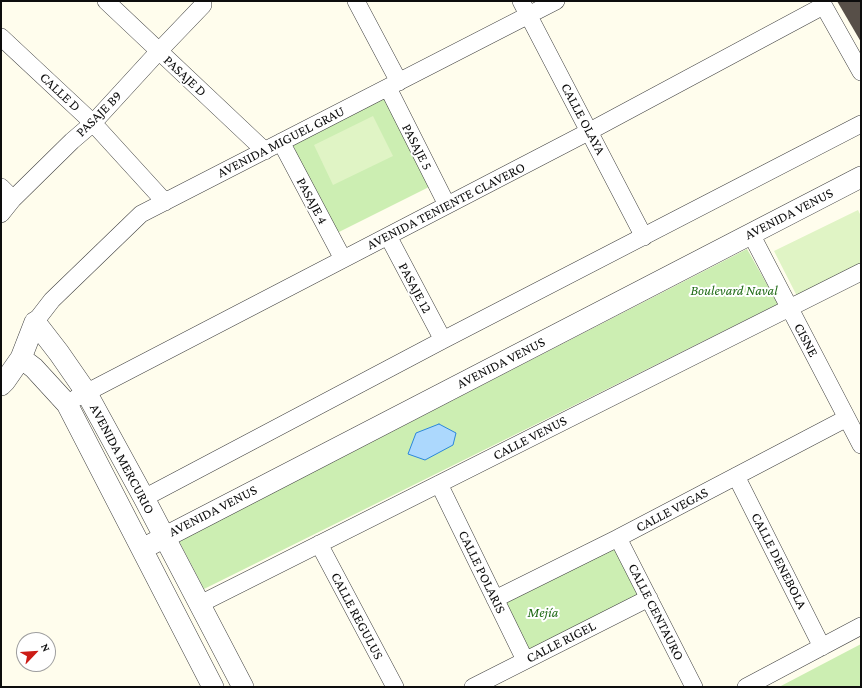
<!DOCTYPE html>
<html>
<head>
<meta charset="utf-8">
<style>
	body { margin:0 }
	#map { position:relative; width:862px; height:688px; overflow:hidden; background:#fffded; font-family:"Crimson Pro",serif }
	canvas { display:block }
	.frame { position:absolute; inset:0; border:2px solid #0d0d0d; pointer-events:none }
	.north { position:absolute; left:16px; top:632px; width:40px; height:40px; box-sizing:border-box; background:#fff; border:1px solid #9e9e9e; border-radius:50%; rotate:65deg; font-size:11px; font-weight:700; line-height:16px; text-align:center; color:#0d0d0d }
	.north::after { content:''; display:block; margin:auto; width:14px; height:18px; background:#cc1c16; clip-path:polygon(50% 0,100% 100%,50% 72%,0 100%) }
</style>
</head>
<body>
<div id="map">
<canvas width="862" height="688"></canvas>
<div class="frame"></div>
<div class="north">N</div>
</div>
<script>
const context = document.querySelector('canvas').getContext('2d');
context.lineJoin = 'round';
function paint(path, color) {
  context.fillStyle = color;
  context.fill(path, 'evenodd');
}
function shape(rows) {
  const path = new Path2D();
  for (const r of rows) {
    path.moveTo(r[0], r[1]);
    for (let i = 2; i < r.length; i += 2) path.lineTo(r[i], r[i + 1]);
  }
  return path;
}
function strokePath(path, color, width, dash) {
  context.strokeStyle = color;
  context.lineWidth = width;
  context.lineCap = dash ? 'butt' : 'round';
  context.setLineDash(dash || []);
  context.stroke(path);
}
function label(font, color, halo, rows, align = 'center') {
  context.font = font + ' "Crimson Pro",serif';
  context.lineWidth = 4;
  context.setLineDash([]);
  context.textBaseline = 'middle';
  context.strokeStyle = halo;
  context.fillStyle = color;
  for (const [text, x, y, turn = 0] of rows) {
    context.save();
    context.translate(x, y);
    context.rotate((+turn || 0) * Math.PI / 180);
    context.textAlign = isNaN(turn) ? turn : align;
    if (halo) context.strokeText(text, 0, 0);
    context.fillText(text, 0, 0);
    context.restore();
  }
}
paint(shape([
	[391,94,431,186,331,236,293,145],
	[747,249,778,304,204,589,179,541],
	[617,543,643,596,527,655,501,600],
	[861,644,861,687,779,687]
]), '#cceeb2');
paint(shape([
	[373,116,393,156,333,185,314,145],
	[858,210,861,216,861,268,799,300,774,251]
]), '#e0f4c5');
const water = shape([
	[439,424,456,433,453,445,425,460,408,454,416,433,439,424]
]);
paint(water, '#acd8fd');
strokePath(water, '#2b87db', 1);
paint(shape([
	[837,1,861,1,861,42]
]), '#574f48');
const minor = shape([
	[106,1,265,151],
	[356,1,399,82],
	[521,1,644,237],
	[821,1,861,72],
	[1,37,93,123,165,202],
	[388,88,447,205],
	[281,142,343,259],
	[1,187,13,199],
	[1,214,13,199,72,141,93,123,159,51,203,5],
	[751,234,861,445],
	[388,236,443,340],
	[35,322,52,300,141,214,556,1],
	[76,398,590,131,823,6],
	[736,476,822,647],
	[439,484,525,660],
	[144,498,443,340,861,124],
	[618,538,694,687],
	[319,544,395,687],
	[495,599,618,538,847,418],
	[200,604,861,272],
	[473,687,649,598],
	[746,687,861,626]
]);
const tertiary = shape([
	[21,358,34,368,67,404,213,687],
	[1,385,5,381,21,358,35,322,59,353,86,392,144,498,243,687],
	[142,549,861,177]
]);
strokePath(minor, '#404040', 18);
strokePath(tertiary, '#404040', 22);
strokePath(minor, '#fff', 17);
strokePath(tertiary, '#fff', 21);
label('14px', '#0d0d0d', '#fff', [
	["PASAJE D",185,76,43],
	["CALLE D",60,92,43],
	["PASAJE B9",99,114,-45],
	["CALLE OLAYA",583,119,62],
	["AVENIDA MIGUEL GRAU",281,142,-27],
	["PASAJE 5",417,147,63],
	["PASAJE 4",312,201,62],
	["AVENIDA TENIENTE CLAVERO",446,206,-27],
	["AVENIDA VENUS",789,214,-27],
	["PASAJE 12",415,288,62],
	["CISNE",806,340,62],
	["AVENIDA VENUS",501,363,-27],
	["CALLE VENUS",530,438,-27],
	["AVENIDA MERCURIO",122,459,62],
	["CALLE VEGAS",672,510,-28],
	["AVENIDA VENUS",213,511,-27],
	["CALLE DENEBOLA",779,561,63],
	["CALLE POLARIS",482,572,64],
	["CALLE CENTAURO",656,612,63],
	["CALLE REGULUS",357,616,62],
	["CALLE RIGEL",561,642,-27]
]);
label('italic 14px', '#216c17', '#fff', [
	["Boulevard Naval",734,291],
	["Mejía",543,613]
]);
</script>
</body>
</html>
